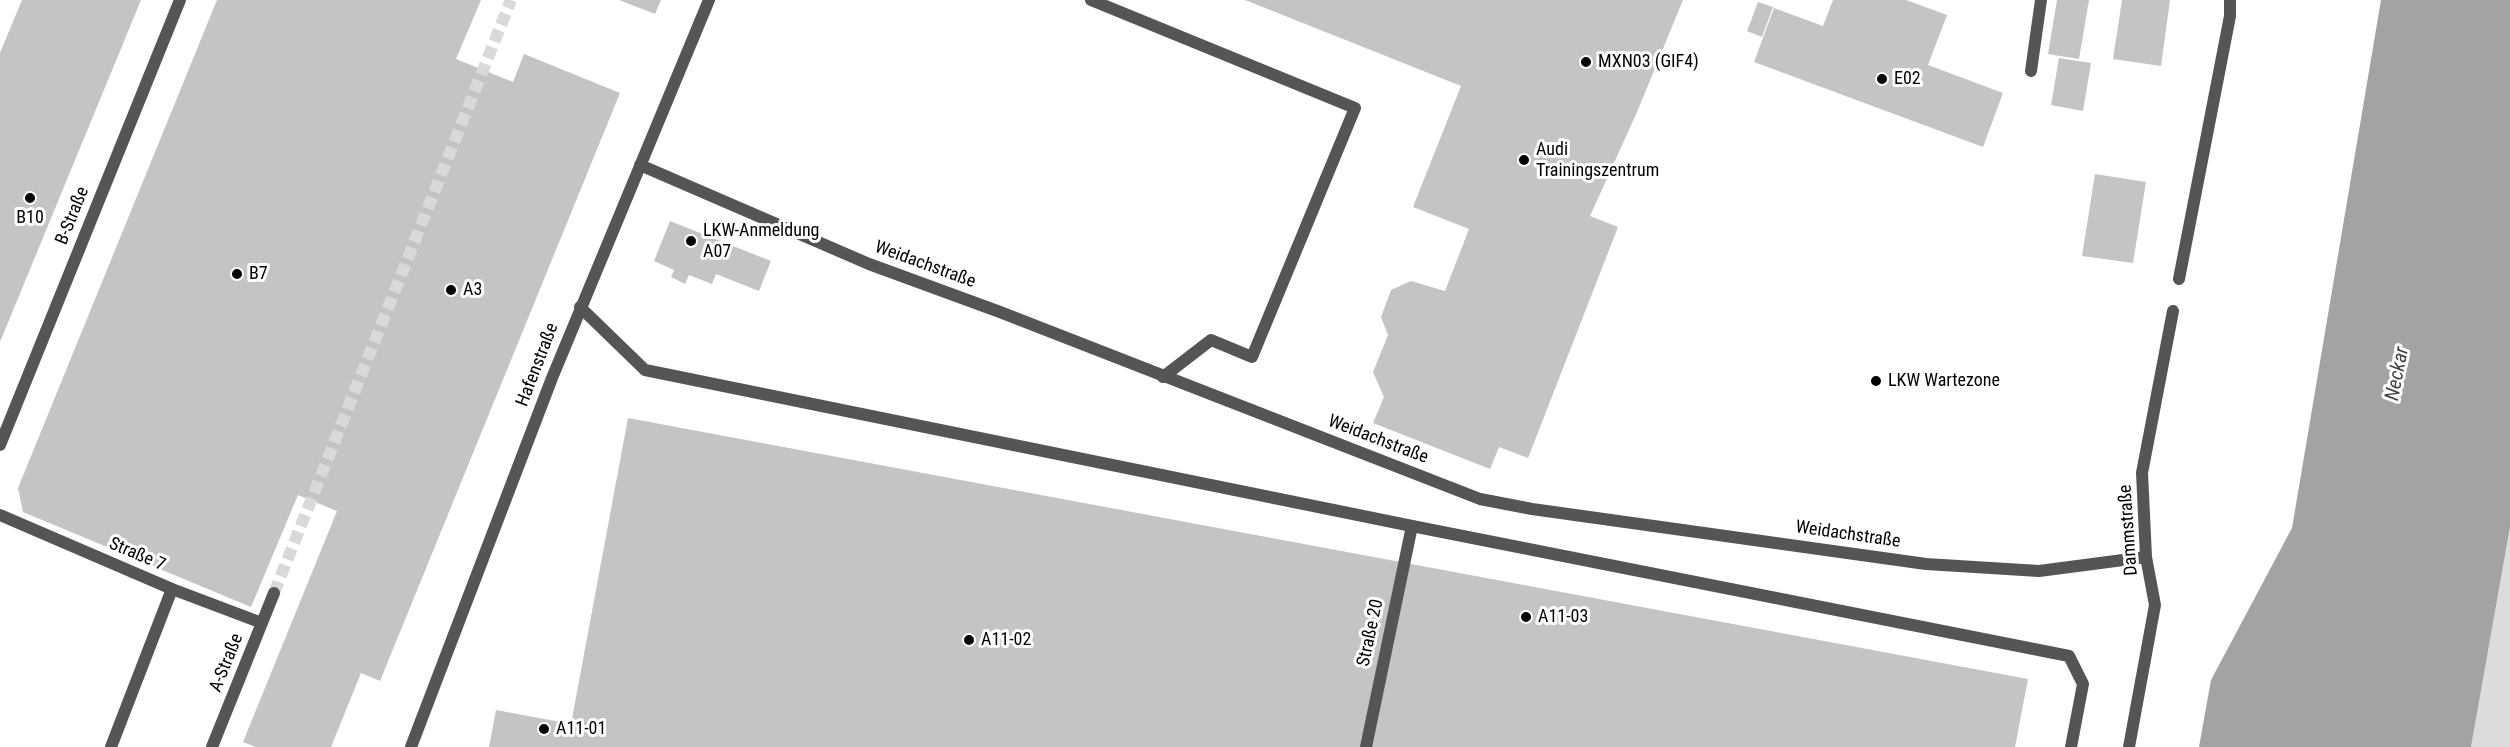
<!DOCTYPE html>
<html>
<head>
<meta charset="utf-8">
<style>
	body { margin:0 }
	canvas { display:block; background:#fff }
</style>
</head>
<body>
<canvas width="2510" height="747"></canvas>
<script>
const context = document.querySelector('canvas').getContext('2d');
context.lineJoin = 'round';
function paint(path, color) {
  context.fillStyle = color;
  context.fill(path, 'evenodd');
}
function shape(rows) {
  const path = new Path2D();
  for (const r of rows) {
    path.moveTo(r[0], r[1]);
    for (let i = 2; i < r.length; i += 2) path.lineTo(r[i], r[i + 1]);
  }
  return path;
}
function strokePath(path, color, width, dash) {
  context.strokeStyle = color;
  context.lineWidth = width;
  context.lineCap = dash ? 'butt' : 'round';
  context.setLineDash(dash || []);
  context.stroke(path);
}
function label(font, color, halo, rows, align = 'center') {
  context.font = font + ' "Roboto Condensed",sans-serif';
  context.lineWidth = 6;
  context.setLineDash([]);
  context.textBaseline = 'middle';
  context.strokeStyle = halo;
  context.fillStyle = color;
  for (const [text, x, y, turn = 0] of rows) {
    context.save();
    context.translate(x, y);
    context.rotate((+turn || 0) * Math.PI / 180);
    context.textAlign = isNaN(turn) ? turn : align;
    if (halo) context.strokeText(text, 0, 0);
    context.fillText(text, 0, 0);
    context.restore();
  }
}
paint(shape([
	[2510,527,2510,747,2471,747]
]), '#dcdcdc');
paint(shape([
	[2381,0,2510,0,2510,527,2471,747,2199,747,2211,680,2292,528]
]), '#a3a3a3');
paint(shape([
	[22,0,141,0,0,342,0,53],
	[217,0,481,0,456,59,513,82,524,54,620,93,380,681,361,673,331,747,256,747,243,742,337,511,298,495,251,607,23,512,18,488],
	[619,0,661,0,655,14],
	[1245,0,1683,0,1637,112,1590,216,1618,227,1528,458,1499,447,1490,469,1373,423,1384,397,1373,372,1388,335,1381,317,1391,290,1411,281,1445,291,1469,229,1413,207,1461,86],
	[1833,0,1906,0,1947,15,1928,65,2003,93,1983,147,1754,62,1774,8,1823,26],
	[2057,0,2089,0,2079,59,2048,54],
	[2122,0,2170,0,2161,66,2113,59],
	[1758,2,1773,7,1762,37,1747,31],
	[2059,58,2091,63,2083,111,2051,105],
	[2095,174,2146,182,2133,263,2082,256],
	[670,221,771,261,759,291,716,274,712,284,689,275,685,284,671,277,674,270,654,261],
	[628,418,2028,679,2015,747,489,747,496,710,571,724]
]), '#c4c4c4');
strokePath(shape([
	[274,593,511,0]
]), '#d9d9d9', 12, [12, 6]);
strokePath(shape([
	[1091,0,1355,108,1252,357,1211,340,1163,377],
	[2031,71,2041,0],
	[580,307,645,370,1412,526,2069,656,2083,684,2071,747],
	[111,747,172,589]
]), '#555', 12);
strokePath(shape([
	[640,165,869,264,1000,312,1480,499,1532,509,1926,564,2039,571,2146,557],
	[2179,279,2230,16,2230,0],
	[0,445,180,0],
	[0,515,172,589,262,623],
	[212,747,274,593],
	[411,747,552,378,709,0],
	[1366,747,1412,526],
	[2129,747,2155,605,2146,557,2142,473,2173,311]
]), '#555', 12);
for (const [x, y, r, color] of [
	[1586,62,6,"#000"],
	[1882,79,6,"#000"],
	[1524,160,6,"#000"],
	[30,198,6,"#000"],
	[691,241,6,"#000"],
	[237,274,6,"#000"],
	[451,290,6,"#000"],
	[1876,381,6,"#000"],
	[1526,617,6,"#000"],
	[969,640,6,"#000"],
	[544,729,6,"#000"]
]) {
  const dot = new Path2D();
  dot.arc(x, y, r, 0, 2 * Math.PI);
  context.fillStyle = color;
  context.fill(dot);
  strokePath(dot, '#fff', 2);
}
label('18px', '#000', '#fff', [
	["MXN03 (GIF4)",1598,62],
	["E02",1894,79],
	["Audi",1536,150],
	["Trainingszentrum",1536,171],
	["B10",30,218,"center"],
	["LKW-Anmeldung",703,231],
	["A07",703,252],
	["B7",249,274],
	["A3",463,290],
	["LKW Wartezone",1888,381],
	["A11-03",1538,617],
	["A11-02",981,640],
	["A11-01",556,729]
], 'left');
label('18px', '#000', '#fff', [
	["B-Straße",73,216,-68],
	["Weidachstraße",925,265,20],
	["Hafenstraße",538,365,-69],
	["Weidachstraße",1378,440,21],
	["Dammstraße",2129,530,-94],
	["Weidachstraße",1848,535,8],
	["Straße 7",137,555,23],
	["Straße 20",1371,633,-78],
	["A-Straße",227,663,-68]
]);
label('italic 20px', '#444', '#fff', [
	["Neckar",2398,374,-79]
]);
</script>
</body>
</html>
